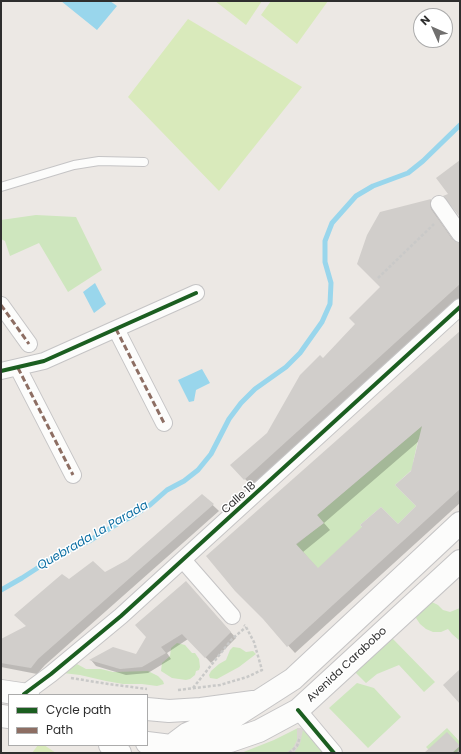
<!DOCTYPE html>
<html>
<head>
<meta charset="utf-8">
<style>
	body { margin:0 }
	#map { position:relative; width:461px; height:754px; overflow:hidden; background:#ece8e4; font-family:Poppins,sans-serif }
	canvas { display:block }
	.frame { position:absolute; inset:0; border:2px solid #2e2e2e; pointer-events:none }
	.legend { position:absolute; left:8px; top:694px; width:140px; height:52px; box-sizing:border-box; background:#fff; border:1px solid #ababab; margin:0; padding:5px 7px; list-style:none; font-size:12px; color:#2e2e2e }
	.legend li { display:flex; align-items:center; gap:8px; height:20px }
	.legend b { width:20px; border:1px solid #ababab }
	.north { position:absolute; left:413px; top:8px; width:40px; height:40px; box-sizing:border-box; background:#fff; border:1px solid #ababab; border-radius:50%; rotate:315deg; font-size:11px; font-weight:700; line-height:16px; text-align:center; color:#2e2e2e }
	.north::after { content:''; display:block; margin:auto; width:14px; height:18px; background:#706f6e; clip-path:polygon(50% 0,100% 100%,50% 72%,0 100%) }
</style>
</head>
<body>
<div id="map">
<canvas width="461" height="754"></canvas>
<div class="frame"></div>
<ul class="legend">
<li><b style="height:5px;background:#1b5e20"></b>Cycle path</li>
<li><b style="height:5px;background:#8d6e63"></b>Path</li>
</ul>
<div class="north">N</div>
</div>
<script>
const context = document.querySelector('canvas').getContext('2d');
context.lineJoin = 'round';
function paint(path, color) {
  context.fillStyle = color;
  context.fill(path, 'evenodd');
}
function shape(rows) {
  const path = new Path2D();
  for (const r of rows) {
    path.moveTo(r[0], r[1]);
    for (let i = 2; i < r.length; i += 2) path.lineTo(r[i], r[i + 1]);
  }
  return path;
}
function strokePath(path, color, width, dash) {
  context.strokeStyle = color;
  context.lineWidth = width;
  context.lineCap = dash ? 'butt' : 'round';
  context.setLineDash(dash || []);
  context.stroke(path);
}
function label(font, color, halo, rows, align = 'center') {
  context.font = font + ' Poppins,sans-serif';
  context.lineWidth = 3;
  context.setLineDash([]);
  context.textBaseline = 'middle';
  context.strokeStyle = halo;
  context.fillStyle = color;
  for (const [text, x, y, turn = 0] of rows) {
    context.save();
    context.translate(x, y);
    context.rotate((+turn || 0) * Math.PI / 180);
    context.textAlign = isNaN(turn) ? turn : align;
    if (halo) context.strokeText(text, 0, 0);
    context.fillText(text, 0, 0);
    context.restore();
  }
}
paint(shape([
	[36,215,76,217,102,270,68,292,39,243,10,256,5,241,1,239,1,220],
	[423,425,426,433,418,440,413,463,416,466,395,485,416,506,398,524,381,507,360,525,374,540,318,569,282,556,323,523,317,515],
	[432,602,438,605,443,610,450,612,460,608,460,641,452,634,448,629,441,632,433,632,426,629,420,624,416,618,417,612,424,605],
	[392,638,435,682,424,692,399,665,377,674,366,683,355,672],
	[177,643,185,645,192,653,195,653,199,659,200,667,199,670,196,671,195,675,190,679,186,680,172,678,161,671,162,663,170,656,171,648],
	[233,647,240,648,246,652,253,651,256,654,239,667,217,679,210,678,209,675,211,671,219,664,226,660,230,650],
	[77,664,86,669,101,669,113,672,148,671,158,676,163,681,164,684,157,686,142,684,123,684,106,681,80,675,63,673],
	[357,683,374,688,401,717,368,748,329,708],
	[298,728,302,729,325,753,241,753,274,740],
	[447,728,460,742,460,749,456,753,432,753,426,747]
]), '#cee6be');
paint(shape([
	[215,1,262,1,246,25],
	[271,1,328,1,297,44,261,15],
	[188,19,302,87,219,191,128,97],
	[38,745,44,745,56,753,32,753]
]), '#d9eabb');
paint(shape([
	[297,728,301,728,303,730,300,744,294,753,286,753,293,748,297,740]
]), '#dad6d2');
paint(shape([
	[61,1,110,1,117,6,97,30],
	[95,283,106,304,94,313,83,292],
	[202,369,210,383,196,390,194,401,189,402,178,380]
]), '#99d6ec');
paint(shape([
	[431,200,438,207,436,212,438,218,456,244,460,244,460,297,252,486,231,465,268,434,324,360,356,324,382,287,381,213],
	[460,333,460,503,295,653,263,618,236,590],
	[419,441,412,471,418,506,398,525,364,528,318,569,303,552,330,530,324,523],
	[202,495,219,511,45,665,37,674,1,667,1,640,27,627,68,580,105,573,128,560],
	[191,588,236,638,211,663,188,639,167,653,171,659,148,673,126,675,96,666,91,660,137,655],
	[447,733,460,747,460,753,437,753]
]), '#0003');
strokePath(shape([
	[1,590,22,578,56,556,89,541,117,524,133,516,150,505,167,490,184,481,198,470,211,454,229,419,241,403,255,389,286,367,300,353,322,322,330,304,331,283,325,262,325,241,332,223,356,196,373,186,408,173,423,161,460,125]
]), '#99d6ec', 5);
paint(shape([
	[460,160,460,217,443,196,448,194,436,178],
	[431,199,430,204,431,209,452,239,456,242,460,243,460,284,244,480,230,465,267,433,300,375,320,355,323,358,355,324,349,318,380,287,357,264,367,235,380,212],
	[460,331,460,489,287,647,263,619,235,591,206,556],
	[422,426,411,471,395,485,416,506,398,524,381,507,360,525,362,527,318,568,296,544,324,523,317,515],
	[202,494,214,504,38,659,31,668,1,663,1,639,26,626,14,615,62,574,69,579,93,561,105,572,127,560],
	[186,581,231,632,205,658,182,634,161,647,166,653,142,667,120,669,89,660,113,647,136,654,146,637,135,625],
	[460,669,460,704,443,685],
	[447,732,460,746,452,753,424,753]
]), '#d1cecb');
const service = shape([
	[1,187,74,165,99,161,144,162]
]);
const minor = shape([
	[439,204,460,234],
	[1,305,29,344],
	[116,329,164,423],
	[18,368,73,475],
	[1,371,44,361,196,293],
	[183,560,232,616],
	[24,694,51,674,121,616,460,307],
	[298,710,334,753]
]);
const secondary = shape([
	[1,691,28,695],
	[147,709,169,711,201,709,253,702],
	[1,716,9,717],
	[147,743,171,746,204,747,230,741,259,731,298,710,460,561],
	[110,745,120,753],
	[171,750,171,746,187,734,203,727,226,722,293,679,460,523]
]);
strokePath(service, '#c5c4c5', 10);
strokePath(minor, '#c5c4c5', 18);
strokePath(secondary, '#c5c4c5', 24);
strokePath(shape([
	[378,278,434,224],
	[71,678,108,684,147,689],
	[193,688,232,639,246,627],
	[178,690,220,685,247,677,262,670,254,642,246,627,244,625],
	[289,753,297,746,300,737]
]), '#c9c9c8', 2.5, [3, 2]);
strokePath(service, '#fcfcfb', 8);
strokePath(minor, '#fcfcfb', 16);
strokePath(secondary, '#fcfcfb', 22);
strokePath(shape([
	[1,305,29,344],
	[116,329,164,423],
	[18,368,73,475]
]), '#8d6e63', 3, [6, 3]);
strokePath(shape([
	[1,371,44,361,196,293],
	[24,694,51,674,121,616,460,307],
	[298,710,334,753]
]), '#1b5e20', 4);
label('11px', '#2e2e2e', '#fff', [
	["Calle 18",239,498,-42],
	["Avenida Carabobo",347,665,-43]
]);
label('italic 12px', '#0d6fa3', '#fff', [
	["Quebrada La Parada",93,536,-30]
]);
</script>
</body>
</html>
